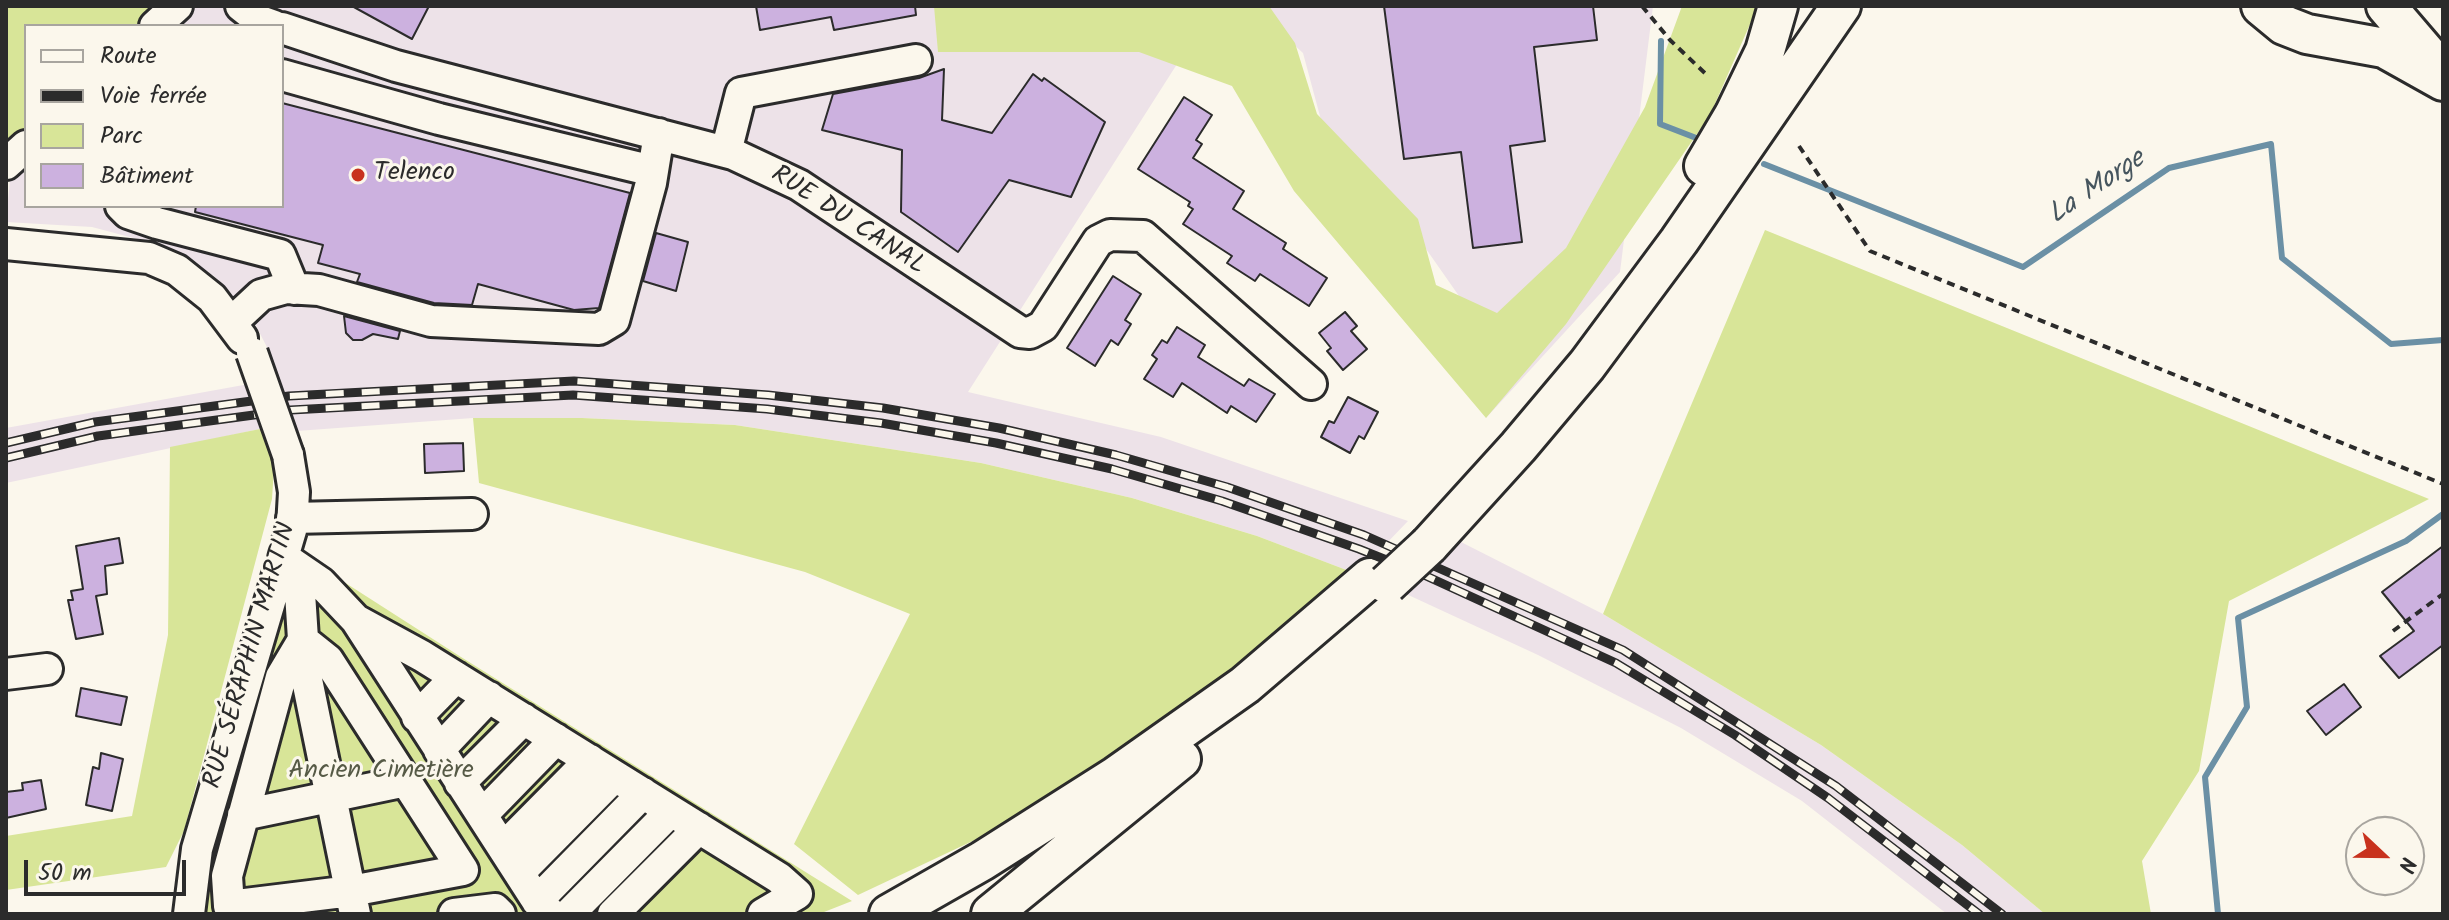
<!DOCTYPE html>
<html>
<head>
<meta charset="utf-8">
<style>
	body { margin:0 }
	#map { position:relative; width:2449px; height:920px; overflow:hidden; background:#fbf7ec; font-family:Kalam,sans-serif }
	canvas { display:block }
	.frame { position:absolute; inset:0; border:8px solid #2b2b2b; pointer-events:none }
	.legend { position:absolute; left:24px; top:24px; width:260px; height:184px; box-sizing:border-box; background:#fbf7ec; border:2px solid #a8a59f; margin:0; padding:10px 14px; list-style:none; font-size:24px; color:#2b2b2b }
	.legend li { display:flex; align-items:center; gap:16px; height:40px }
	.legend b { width:40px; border:2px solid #a8a59f }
	.north { position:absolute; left:2345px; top:816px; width:80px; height:80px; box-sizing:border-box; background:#fbf7ec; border:2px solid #a8a59f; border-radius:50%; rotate:112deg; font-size:22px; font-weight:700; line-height:32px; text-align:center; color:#2b2b2b }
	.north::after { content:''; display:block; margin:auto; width:28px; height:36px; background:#c8321e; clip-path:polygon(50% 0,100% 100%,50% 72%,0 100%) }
	.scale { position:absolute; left:24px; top:860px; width:162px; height:36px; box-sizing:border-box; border:4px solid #2b2b2b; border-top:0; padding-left:10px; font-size:24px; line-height:28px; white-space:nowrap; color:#2b2b2b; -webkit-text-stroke:6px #fbf7ec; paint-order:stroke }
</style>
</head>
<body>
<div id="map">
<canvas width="2449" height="920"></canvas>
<div class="frame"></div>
<ul class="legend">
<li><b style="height:10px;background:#fbf7ec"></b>Route</li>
<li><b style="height:10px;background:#2b2b2b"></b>Voie ferrée</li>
<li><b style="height:22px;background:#d8e598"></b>Parc</li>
<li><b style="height:22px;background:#ccb1df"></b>Bâtiment</li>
</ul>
<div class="north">N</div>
<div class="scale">50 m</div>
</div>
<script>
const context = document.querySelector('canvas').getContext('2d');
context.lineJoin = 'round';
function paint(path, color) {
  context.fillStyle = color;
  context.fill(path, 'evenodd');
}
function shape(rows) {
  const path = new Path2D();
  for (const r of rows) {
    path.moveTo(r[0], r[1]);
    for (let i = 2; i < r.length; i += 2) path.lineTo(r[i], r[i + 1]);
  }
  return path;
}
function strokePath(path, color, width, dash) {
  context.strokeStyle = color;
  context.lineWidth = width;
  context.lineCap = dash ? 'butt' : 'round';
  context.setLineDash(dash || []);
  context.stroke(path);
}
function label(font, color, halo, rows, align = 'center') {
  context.font = font + ' Kalam,sans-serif';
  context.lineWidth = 6;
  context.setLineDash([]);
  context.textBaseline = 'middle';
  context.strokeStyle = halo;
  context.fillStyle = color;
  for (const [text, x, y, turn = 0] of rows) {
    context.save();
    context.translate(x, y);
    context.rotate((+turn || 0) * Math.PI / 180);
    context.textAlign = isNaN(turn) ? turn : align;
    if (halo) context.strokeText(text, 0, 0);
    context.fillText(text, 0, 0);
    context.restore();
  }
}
paint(shape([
	[177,6,1214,6,968,392,1161,437,1408,521,1357,574,1257,536,1132,498,981,463,735,425,582,418,473,418,297,431,272,357,251,316,215,277,171,248,92,227,6,222,12,159,26,146,26,206,282,206,282,26,155,26],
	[1244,6,1653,6,1620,272,1486,418,1494,346,1417,236,1328,146,1303,53,1258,12],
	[249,384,265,428,6,483,6,428],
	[1459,541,1603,614,1821,745,1962,845,2045,914,1947,914,1802,801,1681,728,1538,655,1404,593]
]), '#ede2e8');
paint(shape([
	[6,6,159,6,138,26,26,26,26,137,6,157],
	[934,6,1269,6,1295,43,1317,114,1418,219,1436,285,1497,313,1566,248,1645,107,1682,6,1758,6,1710,115,1566,324,1486,418,1294,191,1232,86,1139,52,938,52],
	[1765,230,2429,499,2229,601,2199,771,2142,861,2151,914,2045,914,1962,845,1821,745,1603,614],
	[473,418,582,418,735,425,981,463,1132,498,1257,536,1357,574,1278,638,1066,797,858,895,794,844,910,614,805,572,479,483],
	[265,428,275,453,272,499,184,831,166,867,6,890,6,836,132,816,168,635,170,447],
	[330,573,461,657,852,901,819,914,203,914,207,869,287,594]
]), '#d8e598');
strokePath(shape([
	[1661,41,1660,124,1704,141],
	[1764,164,2023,267,2169,168,2271,144,2282,258,2391,344,2443,340],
	[2218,914,2205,777,2247,707,2238,618,2406,541,2443,514]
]), '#6b90a5', 6);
const building = shape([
	[352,6,429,6,412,39,352,6],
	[756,6,915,6,916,15,834,30,831,17,760,30,756,6],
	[1384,6,1593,6,1597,40,1534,47,1545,141,1510,146,1522,242,1473,248,1461,152,1404,159,1384,6],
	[944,69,942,120,992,133,1033,74,1042,81,1044,78,1105,122,1071,197,1009,180,958,252,901,212,902,150,822,130,833,94,919,78,944,69],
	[1184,97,1212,115,1196,140,1202,144,1193,158,1244,191,1233,209,1286,243,1283,249,1327,278,1309,306,1260,274,1255,281,1227,263,1232,256,1183,224,1193,209,1188,206,1190,202,1138,169,1184,97],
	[282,103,630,193,599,308,574,310,478,284,472,305,434,303,357,282,360,274,318,263,323,245,195,212,196,206,282,206,282,103],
	[656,233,688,242,676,291,643,281,656,233],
	[1113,276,1141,294,1125,320,1131,324,1118,345,1111,340,1095,366,1067,348,1113,276],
	[1345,312,1357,326,1351,331,1367,349,1343,370,1327,351,1331,348,1319,333,1345,312],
	[344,316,400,331,398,339,373,334,362,340,353,340,346,333,344,316],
	[1177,327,1205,345,1198,357,1244,386,1249,379,1275,394,1256,422,1231,406,1227,413,1182,383,1173,397,1144,379,1157,359,1152,355,1162,340,1167,343,1177,327],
	[1348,397,1378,412,1364,439,1359,436,1350,453,1321,437,1329,421,1334,423,1348,397],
	[463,443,464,471,425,473,424,444,463,443],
	[119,538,123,563,105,566,107,594,96,596,103,634,76,639,68,600,73,600,71,591,83,589,76,546,119,538],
	[2443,546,2443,645,2399,678,2380,656,2414,631,2382,592,2443,546],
	[2344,684,2361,707,2326,735,2307,711,2344,684],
	[81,688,127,697,121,725,76,716,81,688],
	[101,753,123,759,112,811,86,805,93,767,99,769,101,753],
	[41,780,46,809,6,818,6,792,23,790,22,783,41,780]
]);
paint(building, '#ccb1df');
strokePath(building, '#2b2b2b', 2);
const minor = shape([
	[241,6,260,21,274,26],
	[155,26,177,6],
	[282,28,396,66,733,154,799,185,1020,332,1030,333,1043,326,1098,241,1110,235,1143,236,1311,384],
	[282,75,439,119,653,171],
	[726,152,741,93,916,60],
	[6,164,26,146],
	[121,206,128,213,157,223,280,255,294,289],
	[6,244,149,258,177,270,212,298,242,338],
	[232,322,261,295,286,288,319,290,431,321,599,329,614,320,651,183,659,134],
	[292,518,472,514],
	[356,620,422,656,779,878,797,894,763,914],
	[303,640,328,660,463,870,351,891,229,906,227,876,281,677,303,640],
	[6,674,47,669],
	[417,717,456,677],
	[439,750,489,697],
	[460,783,524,719],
	[243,815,406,781],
	[482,815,556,739],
	[503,848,590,760],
	[519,873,615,776],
	[537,901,643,793],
	[189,914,197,849,292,527,294,492,288,455],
	[355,914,305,670,300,593,283,557,321,583,356,620,537,901,551,914],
	[454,914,495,909,500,914],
	[569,914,671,811],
	[613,914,699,828]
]);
const major = shape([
	[2261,6,2284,25,2307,34,2384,48,2443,81],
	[2386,6,2439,68],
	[1704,166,1734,115,1765,51,1778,6],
	[1429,545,1518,447,1587,365,1679,241,1841,6],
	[889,914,982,861,1116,776,1245,685,1370,578],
	[991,914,1181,759]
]);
strokePath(minor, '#2b2b2b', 36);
strokePath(major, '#2b2b2b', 44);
strokePath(shape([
	[1642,6,1670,40,1709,77],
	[1799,146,1870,251,2443,484],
	[2393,631,2443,594]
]), '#2b2b2b', 4, [8, 6]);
strokePath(minor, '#fbf7ec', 30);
strokePath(major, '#fbf7ec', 38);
const rail = shape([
	[6,443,95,422,289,396,574,381,768,395,883,408,999,428,1116,455,1227,487,1364,535,1623,650,1836,786,2002,914],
	[6,458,98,436,291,410,573,395,767,409,881,423,996,443,1112,469,1222,501,1359,549,1424,575,1616,663,1735,735,1828,798,1979,914]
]);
strokePath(rail, '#2b2b2b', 9);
strokePath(rail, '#fbf7ec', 6, [18]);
const minorBridge = shape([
	[252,353,288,455]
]);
const majorBridge = shape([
	[1387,584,1429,545]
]);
strokePath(minorBridge, '#2b2b2b', 36, []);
strokePath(majorBridge, '#2b2b2b', 44, []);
strokePath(minorBridge, '#fbf7ec', 30);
strokePath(majorBridge, '#fbf7ec', 38);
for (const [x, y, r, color] of [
	[358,175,8,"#c8321e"]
]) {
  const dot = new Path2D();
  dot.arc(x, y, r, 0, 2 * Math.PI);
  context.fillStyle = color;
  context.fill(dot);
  strokePath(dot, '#fbf7ec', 3);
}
label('26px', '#2b2b2b', '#fbf7ec', [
	["Telenco",374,175]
], 'left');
label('26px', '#2b2b2b', '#fbf7ec', [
	["RUE DU CANAL",847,222,33],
	["RUE SÉRAPHIN MARTIN",252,656,-74]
]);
label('26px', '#565a46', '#fbf7ec', [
	["Ancien Cimetière",381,773]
]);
label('italic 28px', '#46555e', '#fbf7ec', [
	["La Morge",2098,189,-34]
]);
</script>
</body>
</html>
